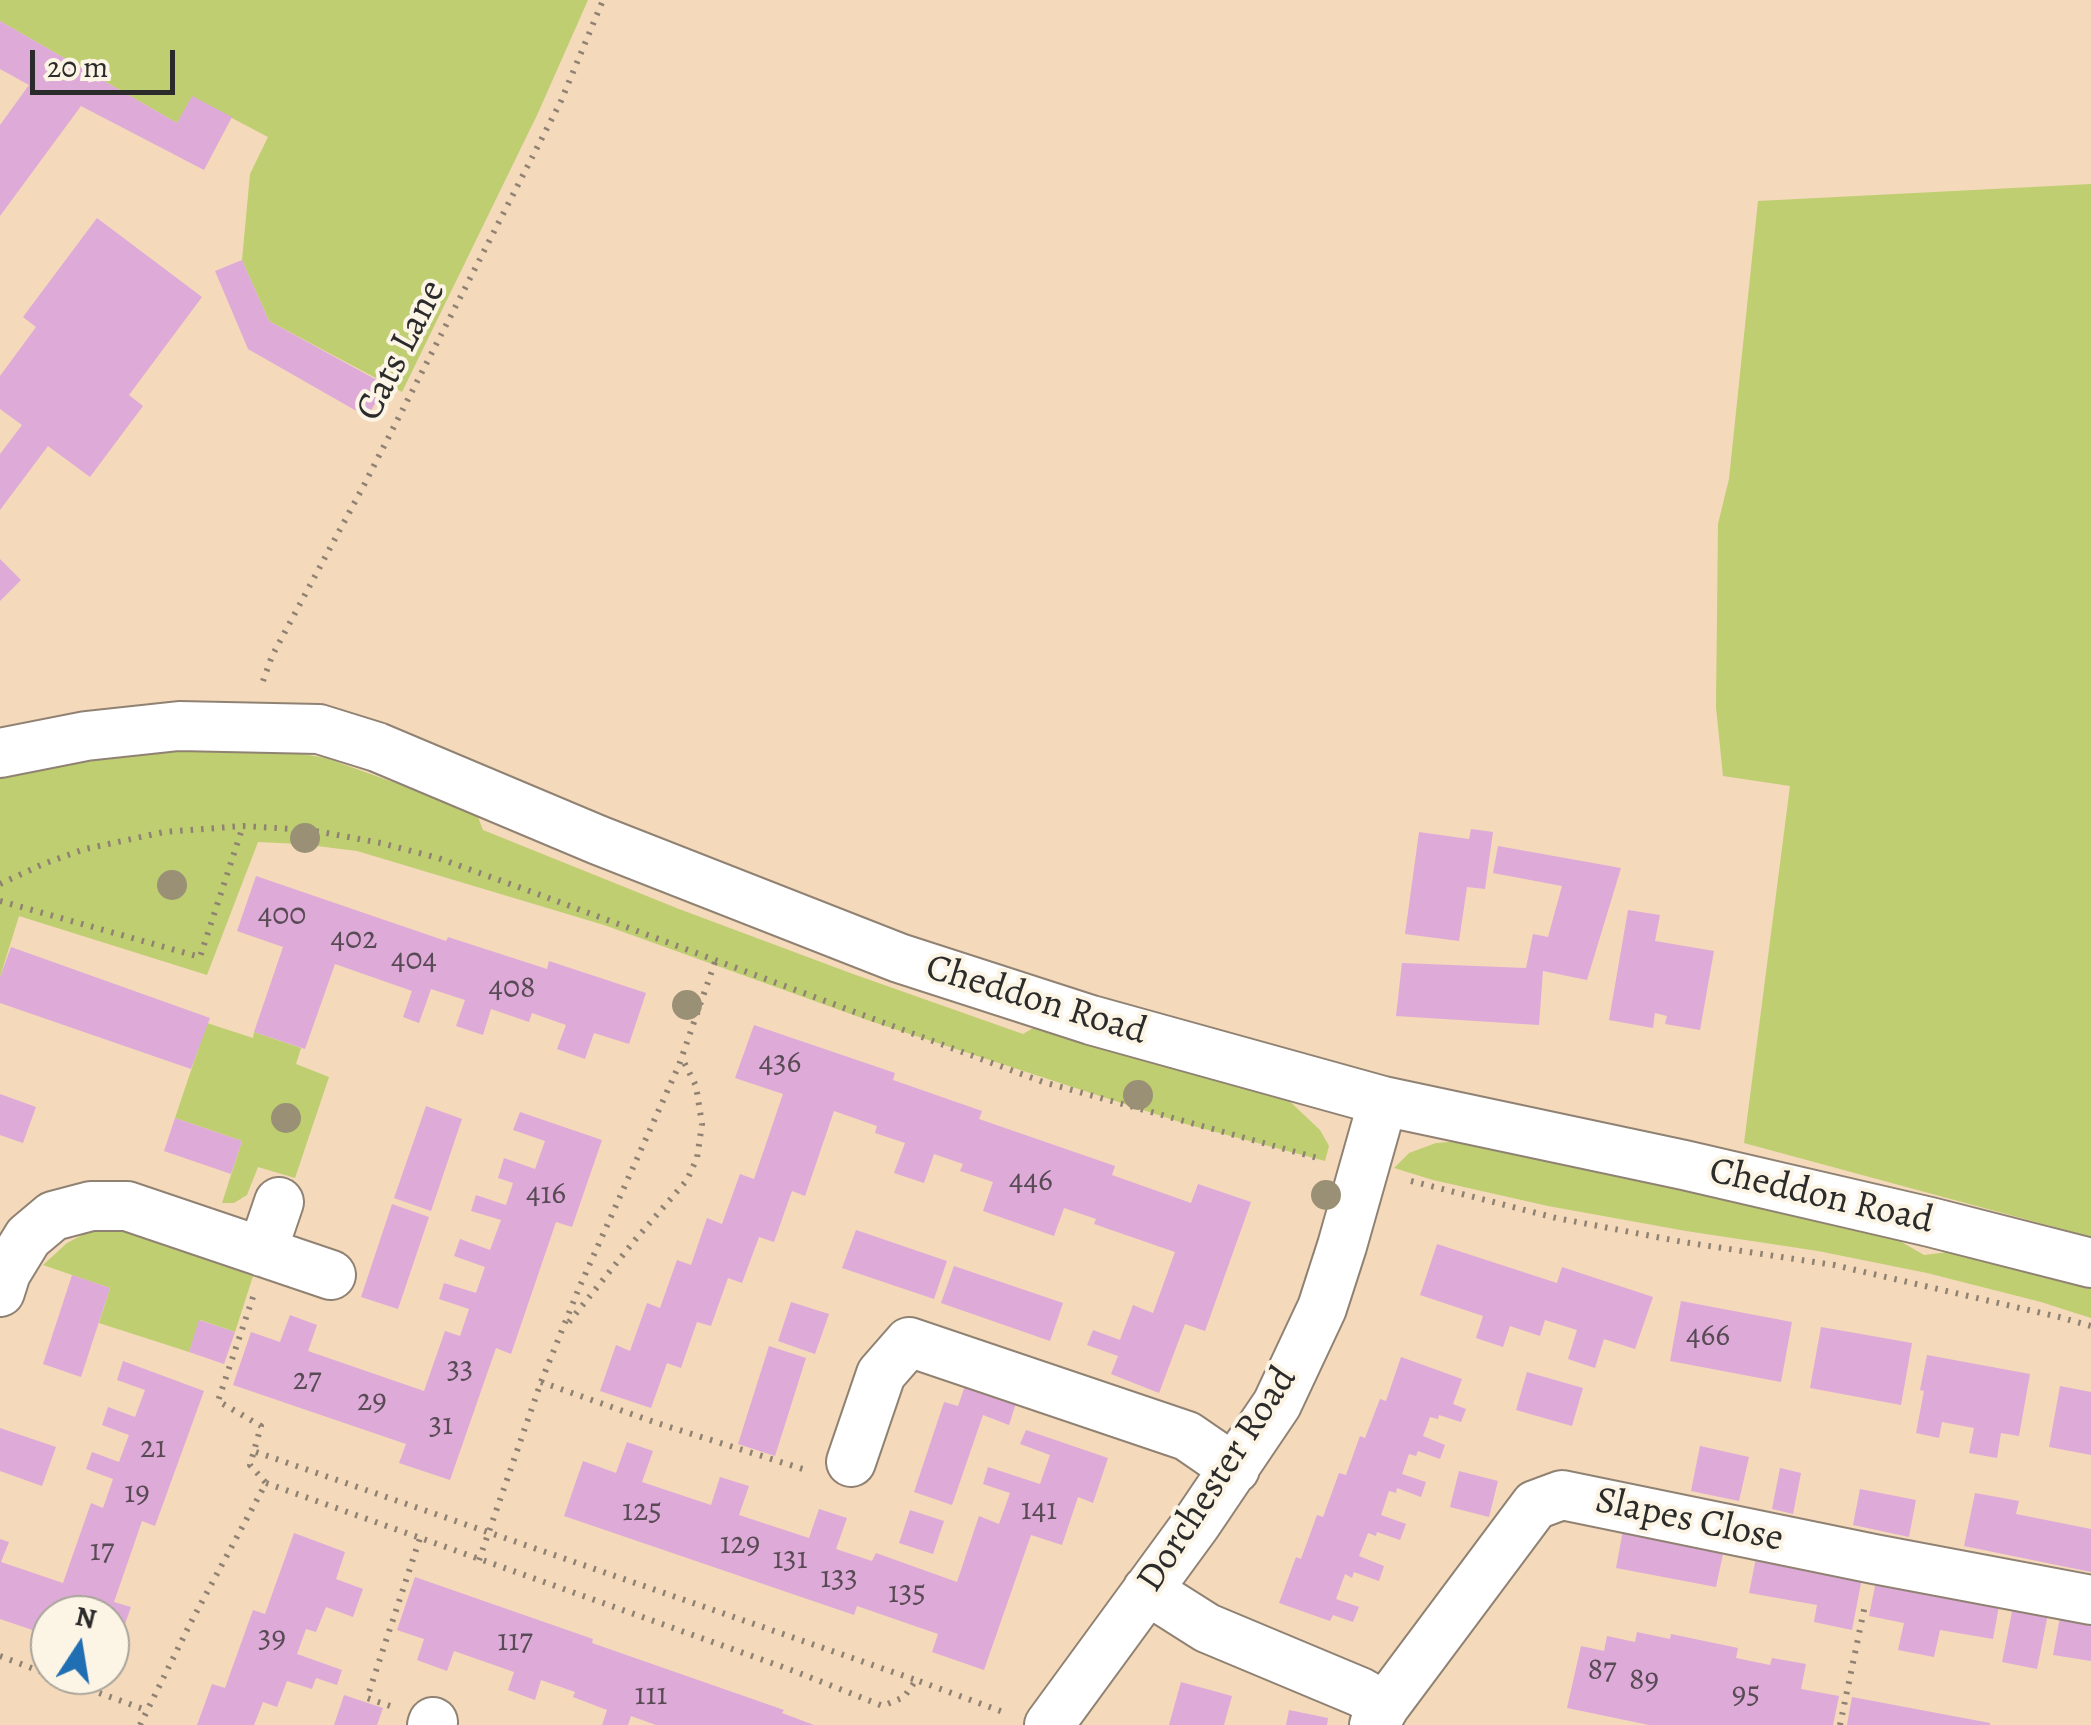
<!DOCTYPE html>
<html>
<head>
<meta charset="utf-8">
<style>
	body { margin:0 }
	#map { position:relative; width:2091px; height:1725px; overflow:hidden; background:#f4d9bb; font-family:Alegreya,serif }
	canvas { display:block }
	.north { position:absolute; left:30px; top:1595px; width:100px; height:100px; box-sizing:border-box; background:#fcf5e5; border:2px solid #a8a49b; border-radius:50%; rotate:12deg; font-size:28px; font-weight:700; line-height:40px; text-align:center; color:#2b2b2b }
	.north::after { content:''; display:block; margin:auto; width:35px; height:45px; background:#1f6fb2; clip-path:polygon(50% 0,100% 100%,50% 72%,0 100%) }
	.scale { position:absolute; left:30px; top:50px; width:145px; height:45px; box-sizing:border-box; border:5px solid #2b2b2b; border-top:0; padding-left:12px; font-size:30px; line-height:35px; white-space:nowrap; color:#2b2b2b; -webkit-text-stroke:8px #fcf5e5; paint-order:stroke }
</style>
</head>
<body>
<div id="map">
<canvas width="2091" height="1725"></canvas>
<div class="north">N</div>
<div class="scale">20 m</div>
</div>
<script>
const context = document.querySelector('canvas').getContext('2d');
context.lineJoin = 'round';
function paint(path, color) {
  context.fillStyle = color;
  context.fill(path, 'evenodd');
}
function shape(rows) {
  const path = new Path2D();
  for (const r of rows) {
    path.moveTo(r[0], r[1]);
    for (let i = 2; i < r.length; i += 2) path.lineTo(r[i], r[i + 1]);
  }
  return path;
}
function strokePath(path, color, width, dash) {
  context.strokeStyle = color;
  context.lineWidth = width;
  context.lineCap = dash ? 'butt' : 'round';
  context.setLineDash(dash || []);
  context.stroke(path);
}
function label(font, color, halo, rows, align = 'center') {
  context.font = font + ' Alegreya,serif';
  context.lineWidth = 8;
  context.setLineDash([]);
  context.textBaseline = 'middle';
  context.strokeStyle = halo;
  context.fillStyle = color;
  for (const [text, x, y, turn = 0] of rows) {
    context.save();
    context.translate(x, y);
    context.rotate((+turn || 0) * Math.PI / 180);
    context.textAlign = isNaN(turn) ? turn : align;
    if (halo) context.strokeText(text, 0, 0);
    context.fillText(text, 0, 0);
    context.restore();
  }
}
paint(shape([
	[0,0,588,0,538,113,402,392,269,321,242,260,250,174,268,137,192,97,177,123,0,21],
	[2091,184,2091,1237,1744,1143,1790,786,1723,776,1716,707,1718,524,1729,479,1758,201],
	[184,744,267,748,326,758,476,812,483,830,679,909,853,974,1023,1034,1040,1024,1284,1096,1320,1130,1329,1146,1325,1161,1186,1124,870,1021,604,925,357,851,301,844,258,842,207,975,19,916,0,977,0,779,76,759],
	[207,1023,253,1038,254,1032,301,1048,296,1064,329,1077,295,1178,258,1167,247,1195,234,1203,222,1203,242,1141,175,1118],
	[1476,1140,1886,1233,1924,1255,1973,1249,2091,1285,2091,1318,2041,1302,1927,1273,1818,1251,1686,1231,1548,1206,1433,1180,1394,1168,1409,1153,1436,1143],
	[102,1230,117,1230,135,1234,253,1276,235,1332,200,1320,189,1352,99,1323,110,1288,43,1265,67,1243,86,1233]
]), '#bece71');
paint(shape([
	[0,21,177,123,192,96,232,117,204,170,81,106,0,216,0,125,29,85,0,69],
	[97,218,202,297,129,395,143,406,90,477,48,446,0,510,0,454,22,425,0,409,0,376,36,327,23,317],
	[242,260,269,321,386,385,367,417,248,349,215,271],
	[0,559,21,580,0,601],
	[1471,829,1493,832,1485,889,1467,887,1459,941,1405,934,1419,832,1469,839],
	[1498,846,1621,868,1587,980,1543,971,1539,1025,1396,1016,1402,963,1526,968,1533,934,1548,937,1562,886,1493,873],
	[256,876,446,941,448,937,547,969,549,961,646,993,629,1044,594,1033,585,1059,557,1049,566,1025,532,1013,529,1022,491,1009,483,1035,456,1026,465,1000,431,989,419,1023,403,1017,412,991,335,964,305,1049,254,1032,283,947,237,931],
	[1628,910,1660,915,1655,941,1714,951,1700,1030,1665,1024,1667,1016,1655,1013,1653,1028,1609,1020],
	[11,947,210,1018,191,1069,0,1003,0,977],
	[754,1025,895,1073,893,1080,982,1111,979,1119,1115,1166,1112,1175,1191,1203,1198,1184,1251,1202,1205,1331,1185,1324,1159,1393,1111,1374,1118,1356,1087,1345,1093,1330,1120,1340,1133,1305,1153,1313,1175,1252,1094,1224,1096,1219,1064,1208,1054,1236,983,1211,993,1182,960,1171,963,1164,934,1154,924,1183,894,1173,905,1143,875,1133,877,1126,834,1111,805,1196,792,1191,774,1242,759,1237,742,1283,728,1278,711,1326,697,1322,681,1368,667,1363,651,1408,600,1391,616,1345,630,1351,647,1303,660,1308,677,1260,691,1265,707,1218,722,1224,740,1174,754,1179,783,1094,735,1078],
	[0,1094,36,1107,23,1143,0,1135],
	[426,1106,462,1119,431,1211,394,1198],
	[520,1112,602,1140,572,1227,556,1222,511,1354,496,1348,450,1480,399,1463,406,1444,233,1385,251,1332,280,1342,290,1315,317,1325,308,1351,424,1391,445,1331,460,1336,469,1309,439,1299,444,1283,476,1293,485,1267,454,1256,460,1239,490,1250,501,1220,471,1211,476,1195,506,1205,513,1183,498,1178,504,1158,535,1169,545,1141,513,1130],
	[175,1118,242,1141,231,1174,164,1151],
	[392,1204,429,1217,398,1309,361,1297],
	[856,1230,947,1261,934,1299,842,1268],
	[1437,1244,1557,1283,1562,1267,1653,1297,1635,1349,1604,1339,1595,1368,1568,1359,1577,1330,1545,1320,1540,1336,1510,1326,1503,1347,1476,1338,1483,1316,1420,1295],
	[954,1266,1063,1303,1050,1341,941,1303],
	[72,1275,110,1288,81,1377,43,1364],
	[1681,1301,1792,1322,1781,1382,1670,1361],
	[791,1302,829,1314,815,1354,778,1341],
	[199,1320,235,1332,224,1364,189,1352],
	[1821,1327,1912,1343,1901,1405,1810,1388],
	[769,1346,806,1358,775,1456,738,1444],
	[1927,1355,2030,1374,2019,1436,2001,1433,1997,1458,1969,1453,1974,1428,1942,1422,1939,1438,1916,1433,1924,1391,1920,1390],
	[1401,1357,1462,1379,1453,1404,1466,1409,1461,1422,1439,1415,1438,1419,1430,1417,1423,1436,1445,1445,1440,1459,1418,1451,1416,1456,1409,1454,1402,1474,1426,1482,1421,1497,1397,1488,1396,1493,1389,1491,1381,1515,1406,1524,1400,1540,1377,1532,1376,1536,1368,1533,1359,1556,1384,1566,1379,1581,1354,1572,1352,1578,1345,1574,1336,1599,1359,1607,1353,1622,1333,1615,1330,1621,1279,1603,1296,1557,1301,1559,1317,1515,1323,1517,1339,1473,1346,1475,1360,1436,1365,1438,1380,1399,1386,1401],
	[123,1361,204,1391,155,1526,142,1521,114,1602,131,1607,111,1664,110,1615,50,1615,50,1636,0,1619,0,1539,9,1542,1,1562,63,1583,91,1503,103,1508,113,1479,86,1469,92,1452,119,1462,129,1435,102,1425,108,1407,135,1417,145,1390,117,1380],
	[1527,1372,1583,1388,1572,1426,1516,1410],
	[966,1383,1017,1400,1009,1425,983,1415,952,1505,914,1492,944,1402,958,1406],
	[2060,1386,2091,1392,2091,1455,2049,1447],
	[0,1428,56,1447,42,1486,0,1471],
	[1026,1430,1108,1458,1093,1503,1078,1497,1062,1545,1031,1535,984,1670,932,1652,938,1634,857,1606,854,1615,564,1516,583,1461,616,1473,627,1442,653,1451,642,1482,711,1505,720,1477,749,1486,739,1515,809,1538,819,1509,847,1518,836,1549,872,1561,876,1553,957,1582,979,1516,999,1524,1010,1493,983,1484,988,1467,1040,1484,1050,1455,1020,1444],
	[1700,1446,1749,1457,1739,1501,1691,1491],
	[1780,1468,1801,1473,1793,1514,1772,1509],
	[1459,1471,1498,1481,1489,1517,1450,1507],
	[1860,1489,1916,1500,1909,1537,1853,1525],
	[1975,1493,2019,1501,2016,1514,2091,1529,2091,1572,1964,1546],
	[910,1510,944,1521,933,1554,899,1543],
	[1623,1530,1724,1549,1716,1587,1616,1568],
	[294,1533,345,1552,336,1579,363,1589,353,1617,326,1607,316,1632,306,1629,297,1654,342,1670,337,1685,316,1678,312,1689,287,1681,277,1707,263,1702,254,1725,197,1725,212,1684,225,1688,253,1610,265,1614],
	[1756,1558,1862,1578,1852,1630,1814,1622,1817,1605,1749,1593],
	[415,1577,593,1639,592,1643,784,1710,782,1713,814,1725,656,1725,631,1716,628,1725,602,1725,607,1710,573,1697,575,1692,541,1680,535,1700,508,1690,514,1672,454,1651,447,1671,417,1660,424,1639,397,1630],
	[1876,1581,1999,1606,1993,1639,1940,1630,1934,1657,1898,1650,1904,1623,1869,1616],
	[2013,1607,2048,1614,2037,1669,2002,1662],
	[2060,1617,2091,1622,2091,1661,2053,1655],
	[1637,1632,1670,1639,1671,1634,1738,1648,1736,1658,1770,1665,1772,1658,1806,1664,1801,1689,1839,1696,1833,1725,1649,1725,1567,1708,1581,1646,1604,1651,1607,1636,1635,1642],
	[1181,1682,1232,1696,1224,1725,1169,1725],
	[344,1695,383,1708,377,1725,334,1725],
	[1852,1697,1990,1723,1990,1725,1847,1725],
	[1289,1710,1328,1718,1327,1725,1286,1725]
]), '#deaad8');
const minor = shape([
	[0,753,86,736,179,726,319,729,377,747,598,840,899,958,1091,1020,1383,1101,1684,1165,1930,1222,2091,1263],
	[262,1252,279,1202],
	[0,1292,6,1273,28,1237,53,1216,91,1206,127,1206,331,1275],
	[851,1462,881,1374,909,1342,1187,1436,1235,1469],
	[1147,1590,1207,1628,1360,1692,1385,1706],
	[432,1725,433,1722],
	[1049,1725,1196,1524,1277,1404,1322,1308,1342,1246,1383,1101],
	[1374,1725,1385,1706,1535,1505,1562,1495,1874,1559,2091,1600]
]);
strokePath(minor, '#908273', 52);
strokePath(shape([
	[263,681,272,656,364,485,561,101,603,0],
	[0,884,43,864,85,849,164,832,243,826,310,830,381,843,438,858,535,893,1043,1082,1321,1159],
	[0,901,200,957,243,826],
	[1411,1181,1556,1218,1683,1242,1834,1265,2059,1317,2091,1326],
	[253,1297,218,1401,261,1426,250,1465,266,1483],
	[569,1322,635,1240,687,1180,697,1158,702,1124,696,1086,682,1058],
	[541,1382,657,1423,806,1470],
	[256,1452,916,1680],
	[479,1560,541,1382,579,1288,679,1065,715,962],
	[0,1656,50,1675],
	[50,1675,146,1710],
	[390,1706,367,1698,420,1538],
	[140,1725,191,1622,266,1483,794,1671,883,1706,904,1697,916,1680,1006,1713],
	[1840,1725,1865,1605]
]), '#908273', 6, [2.5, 8]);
strokePath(minor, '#fff', 48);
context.fillStyle = '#9a9075';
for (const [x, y] of [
	[305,838],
	[172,885],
	[687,1005],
	[1138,1095],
	[286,1118],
	[1326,1195]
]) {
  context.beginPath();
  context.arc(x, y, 15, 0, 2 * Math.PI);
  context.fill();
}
label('32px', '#584b56', null, [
	["400",282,916],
	["402",354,940],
	["404",414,961],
	["408",512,989],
	["436",780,1064],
	["446",1031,1182],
	["416",546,1195],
	["466",1708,1337],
	["33",460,1370],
	["27",307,1381],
	["29",372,1402],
	["31",441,1426],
	["21",153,1449],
	["19",137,1494],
	["141",1039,1511],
	["125",642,1512],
	["129",740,1545],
	["17",102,1552],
	["131",790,1560],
	["133",839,1579],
	["135",907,1594],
	["39",272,1639],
	["117",515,1642],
	["87",1602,1671],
	["89",1644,1681],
	["95",1746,1695],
	["111",651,1696]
]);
label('38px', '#2b2b2b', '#fcf5e5', [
	["Cats Lane",402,351,-63],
	["Cheddon Road",1036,1001,17],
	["Cheddon Road",1821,1197,13],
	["Dorchester Road",1218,1480,-57],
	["Slapes Close",1689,1521,12]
]);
</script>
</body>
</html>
